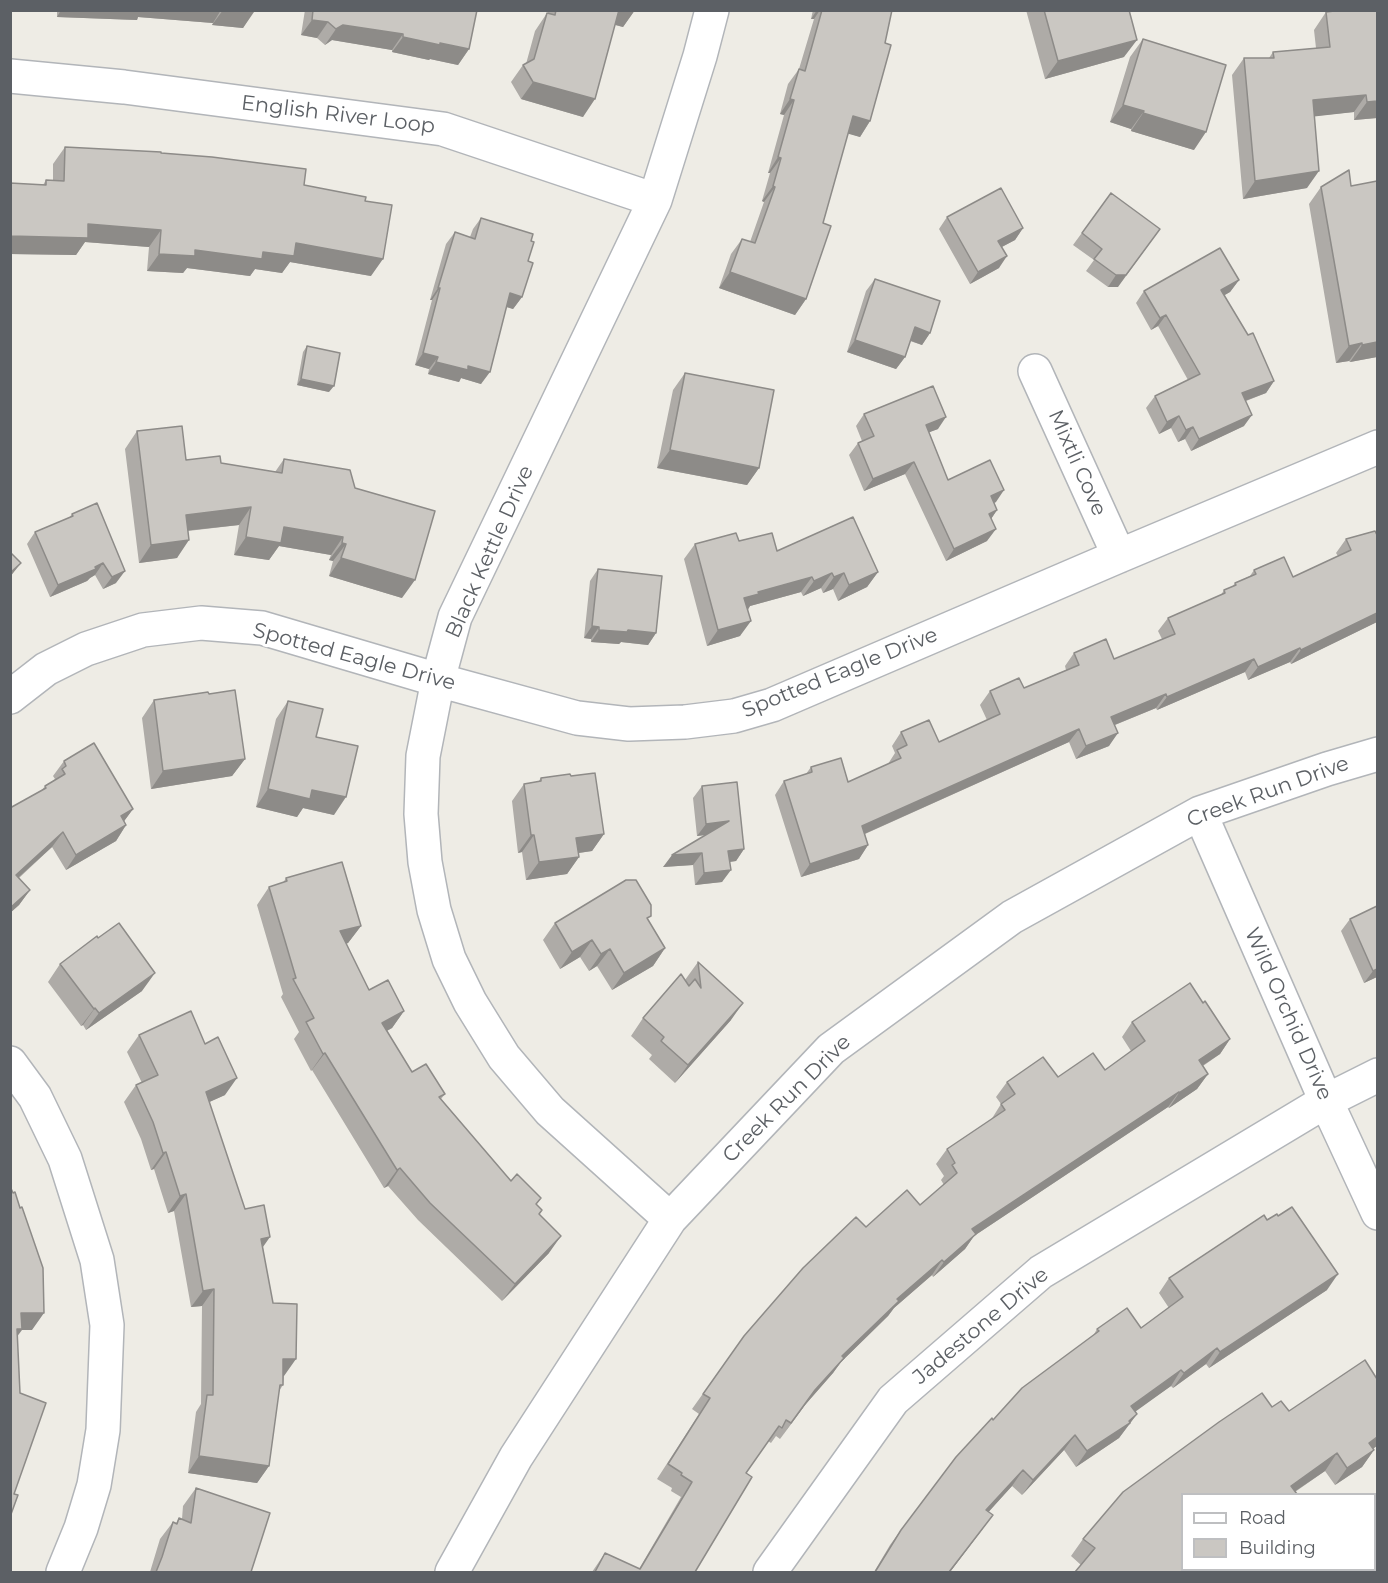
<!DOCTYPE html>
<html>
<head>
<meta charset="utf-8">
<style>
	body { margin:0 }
	#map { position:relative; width:1388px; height:1583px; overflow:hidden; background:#eeece5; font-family:Montserrat,sans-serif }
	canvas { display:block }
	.frame { position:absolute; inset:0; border:12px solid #5c6065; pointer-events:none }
	.legend { position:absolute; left:1181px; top:1493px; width:195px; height:78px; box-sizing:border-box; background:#fff; border:2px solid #bebfc1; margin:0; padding:8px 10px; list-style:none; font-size:18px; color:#5c6065 }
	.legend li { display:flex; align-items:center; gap:12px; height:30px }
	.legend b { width:30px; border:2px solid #bebfc1 }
</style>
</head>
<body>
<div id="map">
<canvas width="1388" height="1583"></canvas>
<div class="frame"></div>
<ul class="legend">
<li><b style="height:8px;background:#fff"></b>Road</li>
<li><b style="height:16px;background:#cac7c2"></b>Building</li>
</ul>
</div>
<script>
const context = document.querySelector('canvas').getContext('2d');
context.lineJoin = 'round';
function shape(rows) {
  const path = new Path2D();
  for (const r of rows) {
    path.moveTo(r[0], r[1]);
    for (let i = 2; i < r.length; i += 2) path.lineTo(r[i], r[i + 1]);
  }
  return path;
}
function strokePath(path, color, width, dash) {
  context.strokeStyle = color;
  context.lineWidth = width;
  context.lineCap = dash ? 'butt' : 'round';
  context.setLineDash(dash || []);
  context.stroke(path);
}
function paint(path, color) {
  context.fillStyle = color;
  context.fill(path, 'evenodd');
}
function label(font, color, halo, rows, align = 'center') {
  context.font = font + ' Montserrat,sans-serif';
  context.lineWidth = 6;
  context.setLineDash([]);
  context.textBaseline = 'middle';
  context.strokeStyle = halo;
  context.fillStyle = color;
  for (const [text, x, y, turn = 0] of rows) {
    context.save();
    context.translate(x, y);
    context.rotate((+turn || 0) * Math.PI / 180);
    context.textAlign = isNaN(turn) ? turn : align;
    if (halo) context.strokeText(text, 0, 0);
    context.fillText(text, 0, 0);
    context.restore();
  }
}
const minor = shape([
	[10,76,124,87,443,129,655,200],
	[1035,371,1119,556],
	[10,697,46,669,86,649,143,630,201,623,262,628,438,680,577,718,629,724,685,722,734,716,772,705,1119,556,1378,447],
	[1200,813,1326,1101,1378,1213],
	[10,1063,35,1097,65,1159,97,1260,107,1325,103,1430,94,1485,81,1528,63,1572],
	[670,1219,550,1111,504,1057,470,1002,449,959,434,910,425,862,421,814,423,756,438,680,455,617,655,200,700,56,712,10],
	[1374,1539,1378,1537],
	[452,1572,516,1457,670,1219,831,1049,1012,917,1200,813,1327,769,1378,754],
	[770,1572,893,1400,1041,1272,1326,1101,1378,1075],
	[1322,1572,1327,1570]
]);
strokePath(minor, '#b2b5b9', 36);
strokePath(minor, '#fff', 33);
paint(shape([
	[57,10,254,10,243,28,212,25,213,23,138,17,137,20,57,17],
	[305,10,477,10,469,49,458,65,430,59,429,60,392,52,392,50,332,40,325,45,317,38,301,35],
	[548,10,635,10,623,27,615,25,583,117,521,99,511,82,523,65,526,64,535,31,547,13,548,13],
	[813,10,892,10,885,43,870,121,860,137,848,133,823,223,806,299,795,315,719,288,731,254,742,239,750,242,764,202,762,201,770,173,768,173,784,115,780,114,788,84,799,69,814,19,811,19],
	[1026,10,1129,10,1124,57,1045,79],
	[1326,12,1377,118,1354,120,1354,112,1314,116,1307,188,1243,199,1232,75,1244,58,1269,58,1273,52,1316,48,1314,30],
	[1143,39,1194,150,1131,131,1131,129,1110,122,1130,57],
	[65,147,161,153,304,185,365,201,371,276,290,262,282,273,255,269,250,276,187,268,183,273,147,271,149,247,85,242,76,255,10,254,10,183,43,185,46,180,53,180,53,164],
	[1351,186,1377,357,1350,362,1349,361,1336,363,1309,204,1321,187],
	[1111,193,1118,287,1108,287,1086,271,1094,260,1073,245],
	[947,217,1023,228,1015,240,1002,247,999,268,970,284,939,229],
	[481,218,531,241,522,297,513,309,506,307,481,384,461,378,459,382,428,374,429,369,415,365,432,300,430,300,446,244,455,232,470,237,473,229],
	[875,279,930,333,922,345,910,341,905,357,896,369,847,352,866,291],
	[1239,280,1230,292,1224,295,1274,381,1266,393,1246,401,1244,426,1191,451,1185,439,1178,442,1171,428,1159,434,1146,408,1155,396,1188,380,1158,326,1151,330,1136,303,1144,291],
	[307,346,329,392,297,385,303,352],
	[685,373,759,468,747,485,657,468,673,390],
	[864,414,938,429,929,432,948,480,996,502,994,503,997,510,991,519,987,541,946,561,905,474,864,491,849,455,858,443,862,441,856,426],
	[137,431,186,460,221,463,275,472,284,459,355,488,402,598,329,576,333,561,329,560,331,555,279,546,269,560,234,555,239,525,188,531,177,558,139,563,125,449],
	[72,514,116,583,103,589,95,575,90,578,87,581,50,597,27,544,35,532,69,518],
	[1375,531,1377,622,1291,664,1290,662,1248,680,1245,672,1157,710,1156,708,1115,725,1109,746,1076,759,1069,742,865,834,868,845,859,859,801,877,775,795,784,781,806,774,811,767,848,782,888,764,895,753,892,746,901,732,939,742,987,720,980,705,990,691,1024,688,1066,670,1065,666,1074,653,1114,659,1162,639,1158,631,1168,618,1221,595,1224,590,1232,587,1235,583,1250,576,1254,570,1293,577,1338,556,1336,553,1346,539],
	[739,541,777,551,878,572,867,587,838,601,833,589,823,593,821,588,803,596,801,592,750,606,748,610,740,636,707,646,684,559,695,544],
	[598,569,656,633,648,645,621,642,619,644,591,642,591,639,584,638,590,581],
	[209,694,245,759,232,776,151,789,142,718,154,700],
	[288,701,316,737,334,815,303,808,297,817,256,807,276,719],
	[64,761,133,809,124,821,126,825,116,841,66,870,52,847,19,878,30,890,19,905,10,913,10,808,42,790,45,786,53,782,55,779,53,776],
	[571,776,604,834,592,851,579,853,579,857,567,874,526,880,522,852,518,853,512,801,524,784,538,782,541,778],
	[702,786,744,849,736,861,730,862,722,882,695,885,693,865,663,867,706,835,697,836,693,798],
	[286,878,361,926,348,943,346,944,369,990,404,1011,392,1028,387,1031,412,1072,445,1094,441,1099,511,1181,536,1205,549,1253,502,1301,418,1220,388,1186,384,1188,312,1070,311,1071,294,1039,299,1032,281,997,283,994,257,905,269,887,283,883],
	[1350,919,1377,977,1364,983,1341,931],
	[648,920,665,948,653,966,612,990,597,966,589,971,580,957,560,969,543,940,555,923],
	[698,962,731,1020,675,1083,649,1059,652,1055,631,1036,643,1018,686,981,685,980],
	[60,964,142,991,86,1030,83,1025,81,1026,48,982],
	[1203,1003,1230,1039,1220,1054,1203,1066,1208,1074,1197,1089,1169,1108,1168,1107,974,1236,965,1249,933,1277,932,1275,894,1308,888,1316,841,1362,833,1373,805,1405,780,1439,776,1436,771,1443,768,1441,746,1473,695,1572,592,1572,605,1553,639,1569,681,1497,671,1491,672,1488,657,1479,699,1414,692,1409,744,1336,866,1227,920,1205,944,1185,941,1180,944,1176,936,1164,947,1149,991,1120,1001,1104,996,1097,1007,1082,1058,1077,1105,1070,1131,1051,1122,1037,1132,1022],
	[139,1035,225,1095,209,1102,245,1209,263,1248,284,1376,283,1385,279,1391,269,1466,257,1483,188,1473,196,1412,201,1404,202,1306,191,1307,174,1211,168,1213,154,1169,151,1170,141,1139,124,1102,136,1085,142,1083,127,1052],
	[1267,1220,1327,1290,1209,1368,1206,1364,1173,1388,1171,1386,1135,1411,1137,1414,1119,1438,1076,1467,1064,1450,1022,1495,1012,1486,988,1512,982,1530,950,1572,868,1572,874,1572,890,1545,901,1530,993,1420,1093,1336,1097,1329,1141,1328,1169,1308,1159,1293,1169,1278],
	[1272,1407,1289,1411,1374,1450,1362,1467,1335,1485,1325,1471,1295,1492,1182,1494,1182,1569,1210,1569,1209,1571,1081,1565,1071,1556,1083,1539],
	[196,1488,251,1572,150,1572,160,1539,173,1522,176,1523,179,1518,182,1519,183,1506]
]), '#aeaba7');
paint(shape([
	[61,10,221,10,213,23,138,17,137,20,57,17],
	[223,10,239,10,254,12,243,28,212,25],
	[617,10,635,10,623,27,609,23],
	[817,10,820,10,814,19,811,19],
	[312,20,328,22,317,38,301,35],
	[343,25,403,34,392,50,332,40,325,45,336,29],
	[403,37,440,43,469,49,458,65,430,59,429,60,392,52],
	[1137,40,1124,57,1045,79,1058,61],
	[533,82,595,99,583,117,521,99],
	[1366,95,1354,112,1301,118,1313,100],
	[790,99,794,100,784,115,780,114],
	[1377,101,1377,118,1354,120,1367,102],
	[1123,105,1144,111,1131,129,1110,122],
	[1143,113,1206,132,1194,150,1131,131],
	[853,116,870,121,860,137,842,132],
	[778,157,781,158,770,173,768,173],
	[1319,171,1307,188,1243,199,1255,181],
	[773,186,775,187,764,202,762,201],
	[88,224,161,230,149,247,85,242,76,255,10,254,10,236],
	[1023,228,1015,240,990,253,998,241],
	[1160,229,1118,287,1108,287,1116,275],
	[296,243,383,259,371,276,290,262,282,273,255,269,250,276,187,268,183,273,147,271,159,254,195,250,263,252],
	[1007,256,999,268,970,284,978,272],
	[730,272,806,299,795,315,719,288],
	[1239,280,1230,292,1213,302,1221,290],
	[438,288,440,288,432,300,430,300],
	[510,293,522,297,513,309,501,305],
	[1166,315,1158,326,1151,330,1160,318],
	[915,327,930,333,922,345,906,339],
	[855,340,905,357,896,369,847,352],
	[1377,342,1377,357,1350,362,1362,345],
	[1362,343,1349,361,1336,363,1349,346],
	[423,353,438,357,429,369,415,365],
	[436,362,468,366,490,372,481,384,461,378,459,382,428,374],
	[301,379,334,386,329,392,297,385],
	[1274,381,1266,393,1234,405,1242,393],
	[1252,415,1244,426,1191,451,1199,439],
	[1179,416,1171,428,1159,434,1167,422],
	[946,417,938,429,917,437,926,425],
	[1193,427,1185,439,1178,442,1186,430],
	[670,450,759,468,747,485,657,468],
	[914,462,905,474,864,491,873,479],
	[1004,490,996,502,983,508,991,496],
	[251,507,239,525,174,532,186,515],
	[997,510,989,522,989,514],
	[284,527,343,537,331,555,279,546,269,560,234,555,246,537],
	[996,529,987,541,946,561,954,549],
	[189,540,177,558,139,563,151,545],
	[342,543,346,544,333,561,329,560],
	[341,558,415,580,402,598,329,576],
	[21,563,10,577,10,573],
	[103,563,95,575,90,578,87,581,50,597,58,585],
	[125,571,116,583,103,589,112,577],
	[878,572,867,587,838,601,849,585],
	[832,573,821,588,803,596,814,581],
	[844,573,833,589,823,593,834,577],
	[812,577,801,592,750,606,748,609,733,613,744,598,758,592],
	[1377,613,1377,622,1291,664,1301,650],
	[751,621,740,636,707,646,718,630],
	[592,626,599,627,591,639,584,638],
	[599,630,628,630,656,633,648,645,621,642,619,644,591,642],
	[1300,648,1290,662,1248,680,1258,667],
	[1254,659,1245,672,1157,710,1167,697],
	[1166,694,1156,708,1102,730,1111,717],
	[1079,729,1069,742,853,839,862,826],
	[1118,733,1109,746,1076,759,1086,746],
	[245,759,232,776,151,789,163,771],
	[268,789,312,790,346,797,334,815,303,808,297,817,256,807],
	[133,809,122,824,121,816],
	[729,821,721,833,697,836,706,824],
	[126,825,116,841,66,870,76,855],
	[63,832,52,847,10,885,16,875],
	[604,834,592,851,564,855,576,838],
	[531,835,534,835,522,852,518,853],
	[868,845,859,859,801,877,810,864],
	[744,849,736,861,720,863,728,851],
	[702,853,693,865,663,867,672,855],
	[579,857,567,874,526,880,539,862],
	[731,870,722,882,695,885,704,873],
	[30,890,19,905,10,913,10,908],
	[361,926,348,943,328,949,340,931],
	[592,940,580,957,560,969,572,952],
	[665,948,653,966,612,990,624,973],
	[610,949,597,966,589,971,601,954],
	[1377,969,1377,977,1364,983,1373,971],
	[155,973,142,991,86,1030,99,1013],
	[743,1003,731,1020,675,1083,688,1065],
	[95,1008,83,1025,81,1026,94,1009],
	[404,1011,392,1028,369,1040,382,1023],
	[1230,1039,1220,1054,1188,1075,1199,1060],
	[325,1053,312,1070,311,1071,323,1054],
	[1208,1074,1197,1089,1169,1108,1179,1093],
	[237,1078,225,1095,194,1109,206,1092],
	[1179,1092,1168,1107,974,1236,965,1249,933,1277,944,1262,972,1229],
	[166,1152,154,1169,151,1170,163,1153],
	[400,1168,388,1186,384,1188,397,1170],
	[186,1194,174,1211,168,1213,180,1196],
	[561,1236,549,1253,502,1301,515,1284],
	[270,1237,258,1254,261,1239],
	[942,1260,932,1275,894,1308,888,1316,841,1362,833,1373,805,1405,780,1439,815,1390,842,1356,897,1299],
	[1338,1274,1327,1290,1209,1368,1220,1352],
	[214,1289,202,1306,191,1307,203,1291],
	[21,1313,44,1313,32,1330,22,1330,10,1346],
	[1217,1348,1206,1364,1173,1388,1184,1373],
	[283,1359,296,1359,284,1376,272,1375],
	[1181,1370,1171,1386,1121,1422,1131,1406],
	[1137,1414,1119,1438,1076,1467,1087,1451],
	[1075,1435,1064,1450,1022,1495,1033,1480],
	[1377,1437,1377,1446,1357,1460,1369,1443],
	[1374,1450,1362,1467,1335,1485,1347,1468],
	[1337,1453,1325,1471,1291,1494,1291,1486],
	[199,1456,269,1466,257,1483,188,1473],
	[1023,1470,1012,1486,976,1526,986,1510],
	[993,1515,950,1572,949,1572],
	[1199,1569,1210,1569,1207,1572,1196,1572]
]), '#8d8b88');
const building = shape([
	[313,10,477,10,469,49,440,43,440,45,403,37,403,34,343,25,336,29,328,22,312,20,313,10],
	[556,10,619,10,595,99,533,82,523,65,534,59,547,13,555,15,556,10],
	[822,10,892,10,885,43,891,45,870,121,853,116,823,223,831,226,806,299,730,272,742,239,755,243,775,187,773,186,781,158,778,157,794,100,790,99,799,69,805,71,822,10],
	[1044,10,1129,10,1137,40,1058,61,1044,10],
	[1343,10,1377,10,1377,101,1367,102,1366,95,1313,100,1319,171,1255,181,1244,58,1274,58,1273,52,1330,47,1326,12,1343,10],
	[1143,39,1226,65,1206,132,1143,113,1144,111,1123,105,1143,39],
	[65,147,161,152,161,153,212,157,306,169,304,185,366,197,365,201,392,205,383,259,296,243,294,256,263,252,262,259,195,250,195,256,159,254,161,230,88,224,88,238,10,236,10,183,46,185,46,180,64,181,65,147],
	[1349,170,1351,186,1377,181,1377,342,1362,345,1362,343,1349,346,1321,187,1349,170],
	[1001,188,1023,228,998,241,1007,256,978,272,947,217,1001,188],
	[1111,193,1160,229,1126,275,1116,275,1094,259,1102,249,1082,233,1111,193],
	[481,218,533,234,531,241,534,242,528,261,533,263,522,297,510,293,490,372,468,366,468,370,436,362,438,357,423,353,440,288,438,288,455,232,475,239,481,218],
	[1220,248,1239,280,1221,290,1248,335,1253,333,1274,381,1242,393,1252,415,1199,439,1193,427,1186,430,1179,416,1167,422,1155,396,1200,374,1166,315,1160,318,1144,291,1220,248],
	[875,279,940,301,930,333,915,327,905,357,855,340,875,279],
	[307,346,340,353,334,386,301,379,307,346],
	[685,373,774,390,759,468,670,450,685,373],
	[933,386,946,417,926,425,948,480,990,460,1004,490,991,496,997,510,989,514,996,529,954,549,914,462,873,479,858,443,874,436,864,414,933,386],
	[182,426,186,460,220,456,221,463,282,473,284,459,350,470,355,488,435,511,415,580,341,558,346,544,342,543,343,537,284,527,281,543,246,537,251,507,186,515,189,540,151,545,137,431,182,426],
	[97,503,125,571,112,577,103,563,95,567,96,569,58,585,35,532,73,516,72,514,97,503],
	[853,517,878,572,849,585,844,573,834,577,832,573,814,581,812,577,758,592,759,594,744,598,751,621,718,630,695,544,736,533,739,541,772,533,777,551,853,517],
	[1375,531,1377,535,1377,613,1301,650,1300,648,1258,667,1254,659,1167,697,1166,694,1111,717,1118,733,1086,746,1079,729,862,826,868,845,810,864,784,781,812,772,811,767,841,758,848,782,901,758,897,750,907,745,901,732,929,720,939,742,1000,714,990,691,1019,678,1024,688,1079,665,1074,653,1106,639,1114,659,1175,634,1168,618,1225,593,1224,590,1236,585,1235,583,1256,574,1254,570,1284,557,1293,577,1351,550,1346,539,1375,531],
	[10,552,21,563,10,573,10,552],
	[598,569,662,576,656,633,628,630,627,632,599,630,599,627,592,626,598,569],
	[235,690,245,759,163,771,154,700,208,692,209,694,235,690],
	[288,701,323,709,316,737,358,746,346,797,312,790,310,799,268,789,288,701],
	[94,743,133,809,121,816,126,825,76,855,63,832,16,875,30,890,10,908,10,808,46,788,45,786,65,774,62,769,66,766,64,761,94,743],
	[595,773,604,834,576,838,579,857,539,862,534,835,531,835,524,784,541,781,541,778,570,774,571,776,595,773],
	[737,782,744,849,728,851,731,870,704,873,702,853,672,855,729,821,706,824,702,786,737,782],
	[342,862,361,926,340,931,369,990,388,980,404,1011,382,1023,412,1072,426,1064,445,1094,439,1097,511,1181,517,1174,541,1198,536,1204,542,1210,539,1214,561,1236,515,1284,430,1203,400,1168,397,1170,325,1053,323,1054,306,1022,314,1018,293,979,296,978,269,887,287,881,286,878,342,862],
	[626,880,636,880,651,905,651,916,647,918,665,948,624,973,610,949,601,954,592,940,572,952,555,923,626,880],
	[1377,906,1377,969,1373,971,1350,919,1377,906],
	[119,923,155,973,99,1013,95,1008,94,1009,60,964,97,936,98,938,119,923],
	[698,962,743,1003,688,1065,661,1041,664,1037,643,1018,681,974,689,986,695,979,701,988,698,962],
	[1190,983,1203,1003,1205,1001,1230,1039,1199,1060,1208,1074,1179,1093,1179,1092,972,1229,976,1234,944,1262,942,1260,897,1299,899,1301,842,1356,844,1358,815,1390,791,1423,786,1420,782,1428,779,1426,746,1473,752,1477,695,1572,595,1572,605,1553,640,1569,692,1482,681,1475,682,1473,668,1464,710,1398,703,1394,744,1336,803,1268,856,1217,866,1227,907,1190,920,1205,957,1173,952,1165,955,1163,947,1149,1005,1110,1001,1104,1015,1094,1007,1082,1043,1057,1058,1077,1093,1053,1105,1070,1145,1041,1132,1022,1190,983],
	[191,1011,205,1044,218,1037,237,1078,206,1092,245,1209,264,1205,270,1237,261,1239,273,1303,297,1304,296,1359,283,1359,283,1385,280,1385,269,1466,199,1456,207,1395,213,1395,214,1289,203,1291,186,1194,180,1196,166,1152,163,1153,153,1122,136,1085,158,1075,139,1035,191,1011],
	[10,1186,13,1193,15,1192,20,1208,22,1207,43,1268,44,1313,21,1313,22,1329,17,1329,20,1393,46,1403,14,1494,18,1495,10,1517,10,1186],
	[1292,1207,1338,1274,1220,1352,1217,1348,1184,1373,1181,1370,1131,1406,1137,1414,1129,1421,1130,1423,1087,1451,1075,1435,1033,1480,1023,1470,986,1510,993,1515,949,1572,875,1572,901,1530,956,1457,992,1418,993,1420,1022,1388,1099,1331,1097,1329,1127,1308,1141,1328,1183,1297,1169,1278,1264,1215,1267,1220,1277,1214,1278,1216,1292,1207],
	[1365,1360,1377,1379,1377,1437,1369,1443,1374,1450,1347,1468,1337,1453,1291,1486,1297,1494,1182,1494,1182,1569,1199,1569,1196,1572,1075,1572,1095,1548,1083,1539,1123,1492,1219,1422,1262,1393,1272,1407,1281,1401,1289,1411,1365,1360],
	[196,1488,270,1513,251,1572,156,1572,162,1557,173,1522,177,1524,179,1518,191,1523,196,1488]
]);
paint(building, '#cac7c2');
strokePath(building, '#8d8b88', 1.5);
label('21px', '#5c6065', '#fff', [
	["English River Loop",338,115,7],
	["Mixtli Cove",1077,463,66],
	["Black Kettle Drive",490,552,-66],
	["Spotted Eagle Drive",354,657,15],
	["Spotted Eagle Drive",840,673,-22],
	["Creek Run Drive",1268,792,-20],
	["Wild Orchid Drive",1288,1014,66],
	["Creek Run Drive",787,1099,-45],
	["Jadestone Drive",981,1326,-40]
]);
</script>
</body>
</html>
